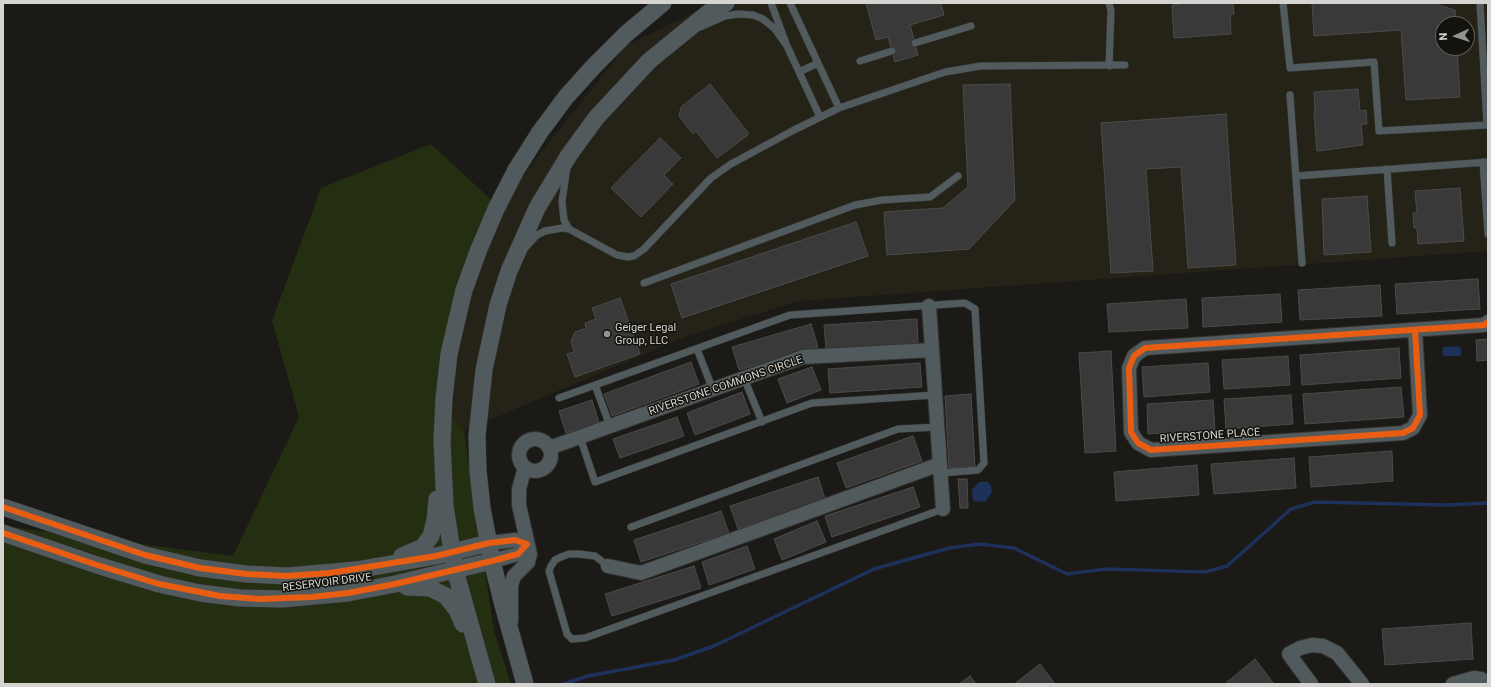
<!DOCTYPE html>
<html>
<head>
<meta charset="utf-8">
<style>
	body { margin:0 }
	#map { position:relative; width:1491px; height:687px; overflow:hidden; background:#1b1a16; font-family:Roboto,sans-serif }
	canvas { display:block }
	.frame { position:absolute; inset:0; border:4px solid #d5d4d0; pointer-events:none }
	.north { position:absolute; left:1435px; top:16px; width:40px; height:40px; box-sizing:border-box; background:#13120c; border:1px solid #61605a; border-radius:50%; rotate:267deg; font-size:11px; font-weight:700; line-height:16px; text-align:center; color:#d5d4d0 }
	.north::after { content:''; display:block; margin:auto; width:14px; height:18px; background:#94938f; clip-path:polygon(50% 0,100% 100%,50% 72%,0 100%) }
</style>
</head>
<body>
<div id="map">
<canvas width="1491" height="687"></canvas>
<div class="frame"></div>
<div class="north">N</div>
</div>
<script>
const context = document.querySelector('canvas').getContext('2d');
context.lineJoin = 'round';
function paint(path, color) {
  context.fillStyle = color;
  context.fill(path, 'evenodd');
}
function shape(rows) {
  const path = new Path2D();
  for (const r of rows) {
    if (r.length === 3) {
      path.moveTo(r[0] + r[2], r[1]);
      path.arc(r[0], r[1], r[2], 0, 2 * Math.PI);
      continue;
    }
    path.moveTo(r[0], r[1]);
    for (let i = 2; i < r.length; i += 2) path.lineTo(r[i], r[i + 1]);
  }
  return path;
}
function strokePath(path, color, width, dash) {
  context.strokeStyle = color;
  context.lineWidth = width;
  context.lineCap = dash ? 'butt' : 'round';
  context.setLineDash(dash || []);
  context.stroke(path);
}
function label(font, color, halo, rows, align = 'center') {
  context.font = font + ' Roboto,sans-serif';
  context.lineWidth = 3;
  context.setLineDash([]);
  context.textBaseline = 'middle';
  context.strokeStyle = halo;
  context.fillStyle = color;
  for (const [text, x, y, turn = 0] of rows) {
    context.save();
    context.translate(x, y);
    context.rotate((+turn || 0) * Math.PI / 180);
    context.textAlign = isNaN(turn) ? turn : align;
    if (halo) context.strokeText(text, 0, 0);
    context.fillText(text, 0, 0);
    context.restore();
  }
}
paint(shape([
	[714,3,1488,3,1488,251,799,301,687,336,464,431,442,408,456,316,498,206,627,45],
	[1443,24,1467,24,1467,48,1443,48]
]), '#252318');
paint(shape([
	[431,144,498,206,456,316,442,407,464,431,494,631,511,684,3,684,3,526,233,556,299,417,272,321,321,188]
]), '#232f10');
paint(shape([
	[1459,346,1462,351,1460,356,1444,356,1442,353,1443,347],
	[979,482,988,482,991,486,992,492,986,501,977,502,973,500,972,490]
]), '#1d315a');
strokePath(shape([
	[563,684,588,676,674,660,714,646,874,569,949,548,980,544,1014,548,1067,574,1106,569,1205,572,1227,566,1291,509,1315,502,1447,505,1488,503]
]), '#1d315a', 3.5);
const building = shape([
	[866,3,941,3,944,15,910,25,918,55,895,62,888,37,876,40,866,3],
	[1180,3,1233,3,1234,14,1230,14,1231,34,1174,38,1172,5,1180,4,1180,3],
	[1312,3,1432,3,1455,10,1456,24,1443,24,1443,48,1457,48,1460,97,1406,100,1401,30,1314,36,1312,3],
	[710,84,749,134,717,158,696,131,693,134,679,116,681,107,710,84],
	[1010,84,1015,200,969,249,887,255,884,212,943,208,968,187,963,85,1010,84],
	[1358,89,1360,111,1366,110,1367,124,1361,124,1363,145,1317,151,1314,113,1315,113,1314,92,1358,89],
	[1226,114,1236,265,1188,268,1181,167,1146,169,1153,271,1111,273,1101,123,1226,114],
	[660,138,681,158,664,175,673,184,641,217,611,188,660,138],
	[1460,188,1464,241,1418,244,1417,228,1414,228,1413,213,1417,213,1415,191,1460,188],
	[1367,196,1371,252,1324,255,1322,199,1367,196],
	[856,222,868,256,682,318,671,284,856,222],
	[1478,279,1480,309,1397,314,1395,284,1478,279],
	[1380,285,1382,316,1300,320,1298,290,1380,285],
	[1280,294,1282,322,1203,327,1202,298,1280,294],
	[620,298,640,354,575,377,567,354,574,352,571,341,575,332,586,328,585,323,596,319,592,308,620,298],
	[1186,299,1188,328,1109,332,1107,304,1186,299],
	[917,319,918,343,826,349,824,325,917,319],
	[811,324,818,347,739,370,732,347,811,324],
	[1488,339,1488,360,1477,361,1476,340,1488,339],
	[1399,348,1401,378,1302,385,1300,355,1399,348],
	[1111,351,1116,451,1085,453,1079,353,1111,351],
	[1288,356,1290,385,1224,389,1222,360,1288,356],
	[691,362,699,384,612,416,604,394,691,362],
	[920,363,922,387,830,393,828,369,920,363],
	[1208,363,1210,392,1144,397,1142,367,1208,363],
	[812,367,821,390,787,403,778,379,812,367],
	[1401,387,1404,417,1305,424,1303,394,1401,387],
	[742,392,750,414,695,435,687,413,742,392],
	[971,394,975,467,949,468,945,396,971,394],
	[1291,395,1293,424,1226,429,1224,399,1291,395],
	[592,400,599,423,566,433,559,411,592,400],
	[1213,400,1215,430,1148,434,1147,404,1213,400],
	[677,417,684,436,620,458,613,439,677,417],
	[913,436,922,461,846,488,837,463,913,436],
	[1392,451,1393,481,1311,487,1309,457,1392,451],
	[1294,458,1296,488,1214,494,1211,464,1294,458],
	[1197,465,1199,495,1116,501,1114,472,1197,465],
	[818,477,825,499,738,529,730,506,818,477],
	[958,479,967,479,968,508,960,508,958,479],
	[913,487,920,507,832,537,825,516,913,487],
	[721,511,729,533,641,562,634,540,721,511],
	[817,521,826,542,782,560,774,539,817,521],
	[747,546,755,569,709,585,702,562,747,546],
	[694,566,701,588,612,616,605,594,694,566],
	[1471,623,1473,659,1385,665,1382,629,1471,623],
	[1255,659,1274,684,1228,684,1227,682,1255,659],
	[1040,664,1055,684,1014,684,1040,664],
	[970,676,976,684,959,684,970,676]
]);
paint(building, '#3a3939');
strokePath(building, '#4b4b4a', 1);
const service = shape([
	[771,3,787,46,820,117],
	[790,3,839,108],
	[1109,3,1111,11,1109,66],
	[1283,3,1290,68,1374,62,1379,131,1487,125,1480,3],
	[700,27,725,16,738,14,753,15,763,19,775,29,787,46],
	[915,43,971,26],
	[860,61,892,51],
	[799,72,818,63],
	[1290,95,1302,263],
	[1483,162,1488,234],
	[567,167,562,202,564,220,569,229],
	[1387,169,1392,243],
	[1296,176,1488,162],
	[526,247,537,235,545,231,562,228,569,229,617,255,628,257,634,256,644,249,711,178,731,164,794,130,839,108,945,72,981,66,1125,65],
	[644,283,855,205,882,200,930,197,958,176],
	[697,349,713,390],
	[744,378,762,422],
	[595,385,610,426],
	[559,398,790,315,965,303,975,309,984,463,978,470,941,473],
	[580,437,595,482,812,403,935,395],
	[631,527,898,429,938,427],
	[608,566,595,556,579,554,569,554,561,557,555,560,551,566,549,571,567,634,572,639,585,638,943,509]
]);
const minor = shape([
	[929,306,943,509],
	[1415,330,1420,415,1413,428,1403,433,1151,450,1138,443,1131,432,1129,368,1134,356,1145,348,1484,325,1488,322],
	[535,455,16],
	[549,448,803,357,932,350],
	[489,543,515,540,527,544,518,554,492,561],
	[608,566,641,573,940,464],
	[511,621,511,585,514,576,528,562,530,554,519,505,519,489,525,467],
	[1311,684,1289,654,1300,648,1312,645,1323,646,1337,653,1362,684],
	[1453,684,1474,678,1481,679,1488,684]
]);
const tertiary = shape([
	[3,507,145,555,200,568,246,574,287,576,356,570,436,556,489,543],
	[3,533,97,565,159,584,200,593,240,598,282,599,348,593,395,584,492,561],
	[402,556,423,547,431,536,435,520,437,499],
	[407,587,430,588,446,596,457,610,463,624],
	[487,684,455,570,445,506,442,441,444,398,449,354,459,311,464,290,479,249,496,209,516,170,540,132,566,97,594,66,626,34,663,3],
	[525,684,503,605,492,561,482,508,478,471,477,436,484,370,498,305,509,271,537,208,569,155,596,118,649,61,708,13,726,3]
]);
strokePath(service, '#343331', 8);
strokePath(minor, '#343331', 16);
strokePath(tertiary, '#343331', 18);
strokePath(service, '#515a5d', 7);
strokePath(minor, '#515a5d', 14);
strokePath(tertiary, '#515a5d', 17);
strokePath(shape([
	[1415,330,1420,415,1413,428,1403,433,1151,450,1138,443,1131,432,1129,368,1134,356,1145,348,1484,325,1488,322],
	[3,507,145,555,200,568,246,574,287,576,330,573,436,556,489,543,515,540,527,544,518,554,492,561,395,584,348,593,312,597,260,599,220,596,159,584,97,565,3,533]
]), '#e95d12', 6);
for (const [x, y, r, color] of [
	[607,334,4,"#94938f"]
]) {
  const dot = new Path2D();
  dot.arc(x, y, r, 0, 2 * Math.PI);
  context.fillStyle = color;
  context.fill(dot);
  strokePath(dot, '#13120c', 1.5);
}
label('11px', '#d5d4d0', '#13120c', [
	["Geiger Legal",615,328],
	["Group, LLC",615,341]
], 'left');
label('11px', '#d5d4d0', '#13120c', [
	["RIVERSTONE COMMONS CIRCLE",726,386,-19],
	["RIVERSTONE PLACE",1210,436,-4],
	["RESERVOIR DRIVE",327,583,-7]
]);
</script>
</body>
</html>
